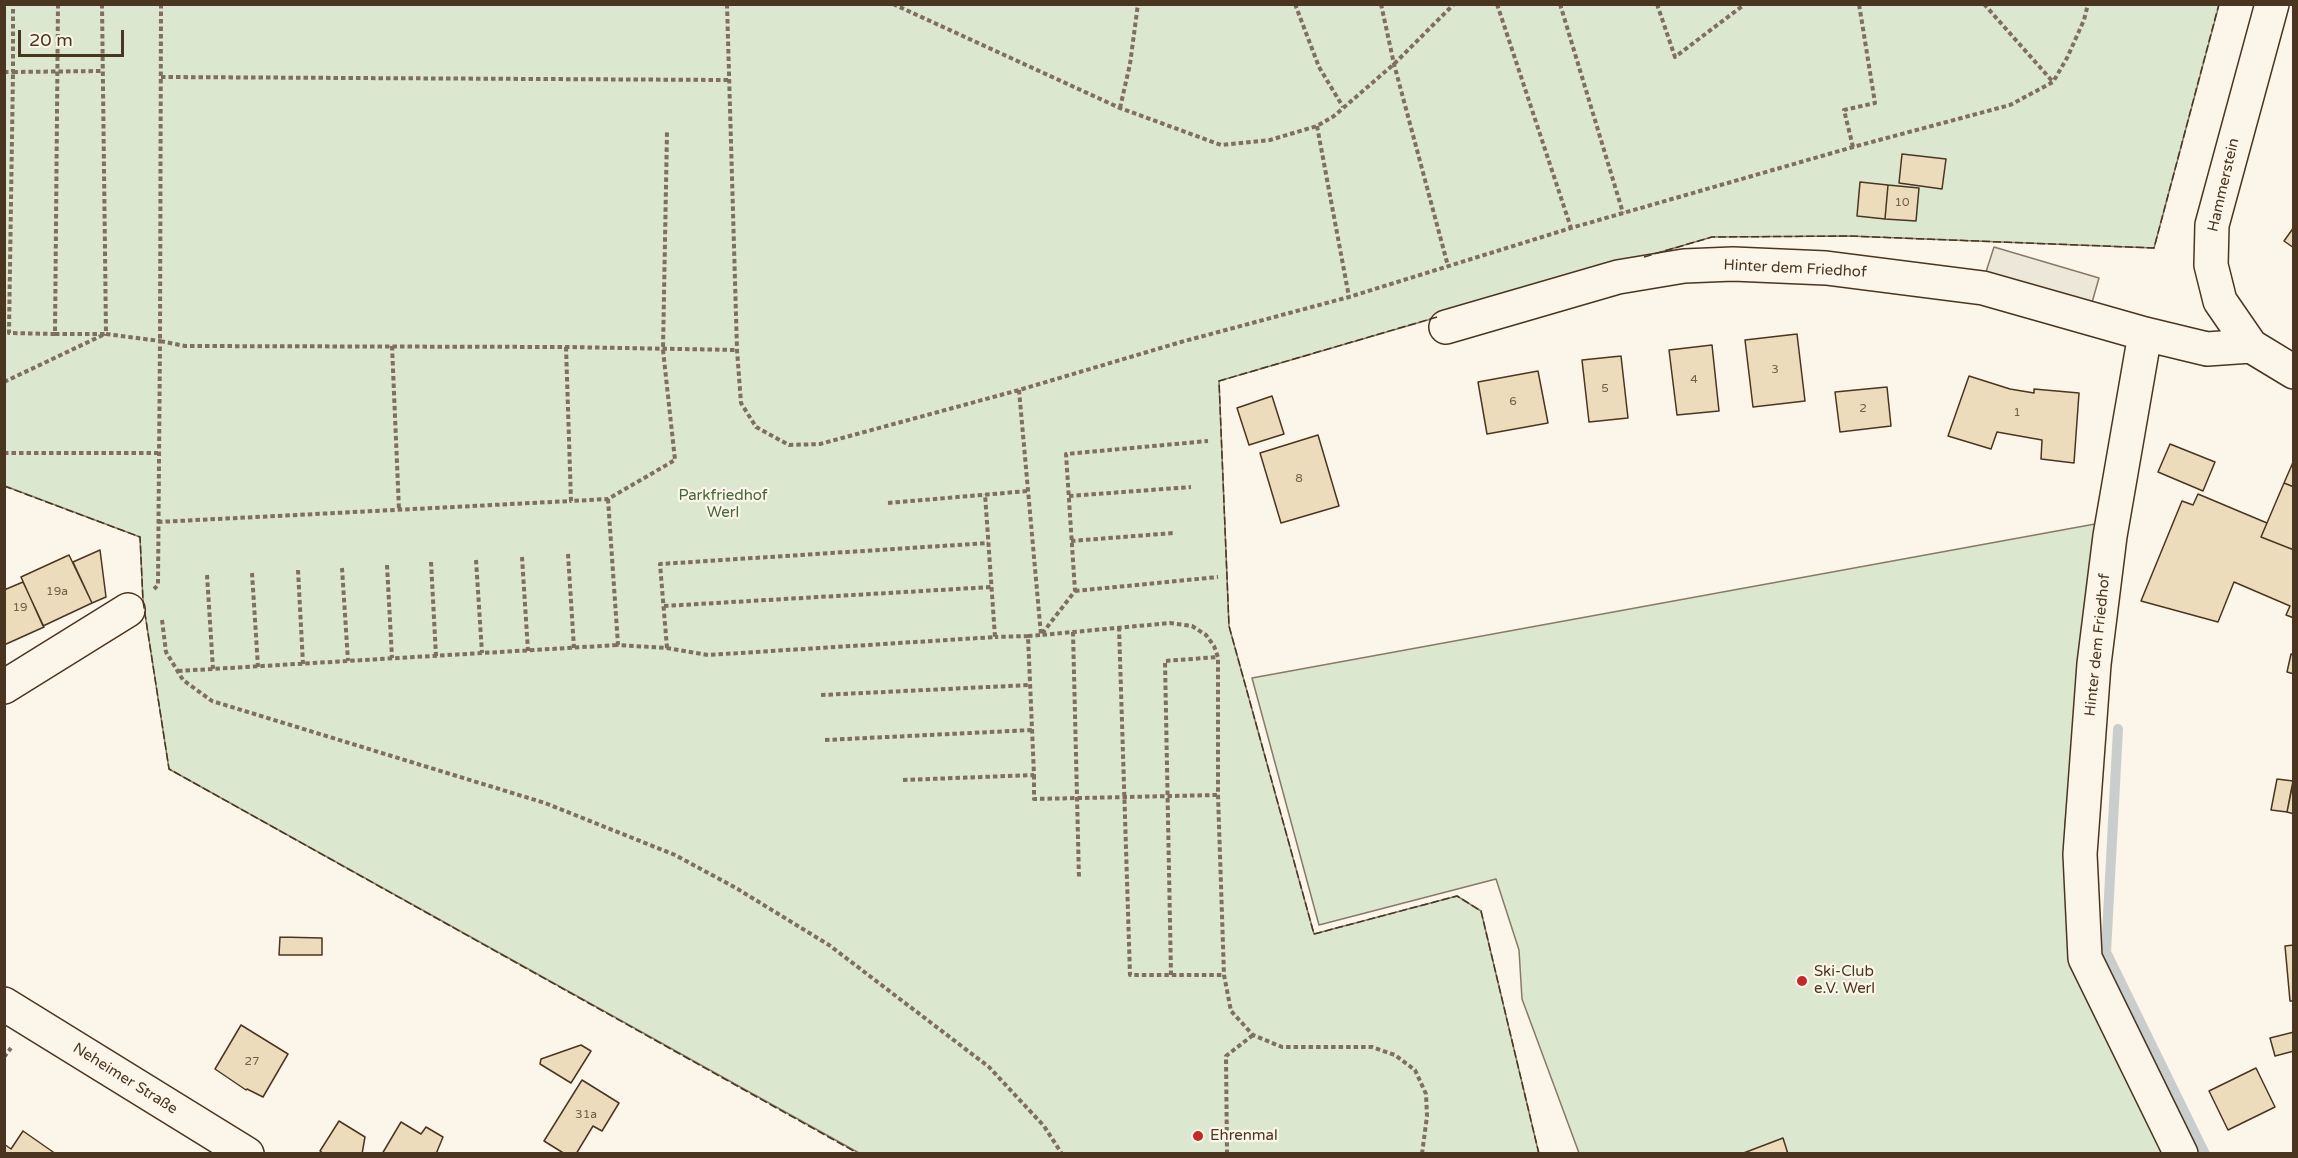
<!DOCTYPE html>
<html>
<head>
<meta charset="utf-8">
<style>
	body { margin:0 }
	#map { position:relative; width:2298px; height:1158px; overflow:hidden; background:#fbf6e9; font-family:"Varela Round",sans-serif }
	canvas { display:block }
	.frame { position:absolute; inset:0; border:6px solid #4a3520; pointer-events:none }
	.scale { position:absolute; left:18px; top:30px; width:106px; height:27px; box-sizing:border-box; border:3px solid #4a3520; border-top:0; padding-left:8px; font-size:18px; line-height:21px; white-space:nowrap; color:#4a3520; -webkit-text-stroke:4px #fbf6e9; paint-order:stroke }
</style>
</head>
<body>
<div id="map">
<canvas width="2298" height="1158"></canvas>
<div class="frame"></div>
<div class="scale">20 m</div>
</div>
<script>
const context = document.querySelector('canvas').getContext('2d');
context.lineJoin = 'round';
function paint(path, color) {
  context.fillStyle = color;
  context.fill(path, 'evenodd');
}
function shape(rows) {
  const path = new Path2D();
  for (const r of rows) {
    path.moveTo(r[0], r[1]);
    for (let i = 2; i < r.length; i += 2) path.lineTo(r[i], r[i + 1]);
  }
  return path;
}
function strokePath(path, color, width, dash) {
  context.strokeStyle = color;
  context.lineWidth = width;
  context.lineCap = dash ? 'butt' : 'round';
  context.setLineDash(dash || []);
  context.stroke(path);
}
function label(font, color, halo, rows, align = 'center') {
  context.font = font + ' "Varela Round",sans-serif';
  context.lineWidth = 4.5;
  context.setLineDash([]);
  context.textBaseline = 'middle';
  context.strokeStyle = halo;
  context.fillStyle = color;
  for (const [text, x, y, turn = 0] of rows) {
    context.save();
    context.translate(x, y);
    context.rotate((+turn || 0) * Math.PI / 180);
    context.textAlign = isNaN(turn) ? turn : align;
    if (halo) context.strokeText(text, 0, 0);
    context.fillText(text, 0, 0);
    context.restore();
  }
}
const green = shape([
	[4,5,2219,5,2154,248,1849,236,1712,237,1219,381,1229,626,1314,934,1457,896,1481,911,1539,1154,859,1153,169,769,143,601,140,537,5,486,4,5],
	[2095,524,2065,825,2074,963,2167,1153,1579,1153,1522,999,1519,950,1496,879,1319,925,1252,678,2095,524]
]);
paint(green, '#dce7d0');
strokePath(green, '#887966', 1.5);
const parking = shape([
	[1994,247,2099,278,2091,306,1985,275,1994,247]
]);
paint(parking, '#ede7d9');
strokePath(parking, '#887966', 1.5);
strokePath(shape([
	[2118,729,2106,952,2205,1154]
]), '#c9cecd', 10);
const building = shape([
	[1902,154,1946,159,1942,189,1899,183,1902,154],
	[1860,182,1888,185,1885,219,1857,216,1860,182],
	[1888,185,1919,188,1916,221,1885,219,1888,185],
	[2294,227,2294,248,2284,241,2294,227],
	[1797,334,1805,401,1753,407,1745,340,1797,334],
	[1712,345,1719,411,1677,415,1669,350,1712,345],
	[1621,356,1628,418,1589,422,1582,360,1621,356],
	[1538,371,1548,423,1487,434,1478,382,1538,371],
	[1969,376,2010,389,2034,393,2034,389,2079,393,2074,463,2041,459,2042,440,1997,432,1991,449,1948,436,1969,376],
	[1887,387,1891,426,1840,432,1835,392,1887,387],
	[1272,396,1284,434,1249,445,1237,408,1272,396],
	[1318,435,1339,506,1281,523,1260,453,1318,435],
	[2170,444,2215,462,2203,491,2158,472,2170,444],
	[2294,460,2294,487,2284,483,2294,460],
	[2284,483,2294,487,2294,550,2261,537,2284,483],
	[2198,494,2267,523,2261,537,2294,550,2294,618,2286,615,2290,606,2234,582,2218,622,2141,601,2182,501,2193,505,2198,494],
	[100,550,106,597,92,603,73,562,100,550],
	[69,555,92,603,43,626,21,577,69,555],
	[23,582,44,627,4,645,4,590,23,582],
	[2291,654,2294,655,2294,674,2287,672,2291,654],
	[2294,778,2294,814,2287,812,2294,778],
	[2277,779,2293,781,2287,812,2271,810,2277,779],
	[280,937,322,938,322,955,279,955,280,937],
	[2294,945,2294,1001,2290,1001,2285,946,2294,945],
	[241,1025,288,1054,263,1097,247,1089,246,1090,215,1069,241,1025],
	[2294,1032,2294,1051,2275,1056,2270,1038,2294,1032],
	[581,1045,591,1051,571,1083,540,1064,541,1059,581,1045],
	[2256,1068,2275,1107,2228,1130,2209,1091,2256,1068],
	[582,1080,619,1103,602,1131,593,1126,576,1154,565,1154,544,1141,582,1080],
	[339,1121,365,1137,362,1154,324,1154,320,1151,339,1121],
	[401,1122,421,1134,426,1127,443,1137,436,1154,382,1154,401,1122],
	[23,1131,56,1154,4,1154,4,1144,11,1149,23,1131],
	[1783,1138,1788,1154,1741,1154,1783,1138]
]);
paint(building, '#ecdcbc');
strokePath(building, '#4a3520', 1.5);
const minor = shape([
	[2272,4,2212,225,2211,265,2220,301,2251,346,2294,372],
	[1446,327,1618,277,1684,266,1733,264,1826,268,1983,288,2145,334,2207,349,2251,346],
	[2145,334,2110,536,2094,664,2080,854,2085,958,2181,1154],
	[4,687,128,610],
	[4,1004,247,1154]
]);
strokePath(minor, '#4a3520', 36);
strokePath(shape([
	[58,4,55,334,106,334],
	[102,4,106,334,160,341,158,585,154,589],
	[161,4,160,341,185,346,566,347,737,350],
	[727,4,737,350,741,403,756,427,789,445,820,444,1019,390,1181,342,1349,297,1571,228,1853,147,2010,105,2053,82,2067,58,2084,20,2088,4],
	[893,4,1120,108,1221,145,1270,140,1317,126,1334,116,1394,64,1454,4],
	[1295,4,1319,67,1343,107],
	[1381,4,1394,64,1448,266],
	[1497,4,1571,228],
	[1560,4,1623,213],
	[1657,4,1675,57,1745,4],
	[1984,4,2053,82],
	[4,72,13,72,13,4],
	[161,77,729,80],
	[1120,108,1130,64,1138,4],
	[1317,126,1349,297],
	[1853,147,1844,110,1875,103,1859,4],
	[55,334,9,333,13,72,101,71],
	[392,346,399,510],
	[566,347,571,501,608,499,675,460,663,350,667,131],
	[4,382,105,334],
	[1019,390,1041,635,1170,623,1192,626,1206,635,1214,646,1218,657,1218,795,1224,975,1231,1011,1253,1035,1282,1047,1372,1047,1395,1055,1415,1070,1426,1094,1427,1116,1422,1154],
	[4,453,158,453],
	[1069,496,1191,487],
	[608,499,618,645,667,648,708,655,995,637,985,494],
	[888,503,1028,491],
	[158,522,571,501],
	[1071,541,1174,533],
	[568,554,574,648],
	[522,557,528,651],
	[476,560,482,653],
	[431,562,436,656],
	[387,565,392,658],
	[342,568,348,661],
	[298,570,303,664],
	[252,573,258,667],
	[207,575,213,669],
	[1075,591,1218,577],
	[664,606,991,587],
	[162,620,166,652,183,680,212,701,545,803,675,855,736,888,829,945,989,1067,1044,1126,1062,1154],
	[1119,627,1130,975,1224,975],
	[1073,632,1079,879],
	[1028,636,1041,635,1075,591,1066,454,1208,441],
	[667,648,660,564,988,543],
	[178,671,618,645],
	[821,695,1030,685],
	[825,740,1032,730],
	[1034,775,1034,799,1218,795],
	[903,780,1034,775,1028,636,995,637],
	[1171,975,1165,661,1218,657],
	[4,1057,11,1048],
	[1227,1154,1226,1056,1253,1035]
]), '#7f6f5c', 4, [4.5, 3]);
strokePath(minor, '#fbf6e9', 33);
strokePath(shape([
	[1644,257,1712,237,1849,236,2154,248,2219,4],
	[1437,317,1219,381,1229,626,1314,934,1457,896,1481,911,1539,1154],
	[4,486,140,537,143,601,169,769,859,1154]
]), '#4a3520', 1.5, [8, 3]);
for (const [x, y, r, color] of [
	[1802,981,6,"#c62828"],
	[1198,1136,6,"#c62828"]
]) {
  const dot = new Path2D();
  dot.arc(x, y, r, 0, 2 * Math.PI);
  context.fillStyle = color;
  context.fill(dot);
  strokePath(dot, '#fbf6e9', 2);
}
label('12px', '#725f47', null, [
	["10",1902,203],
	["3",1775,370],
	["4",1694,380],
	["5",1605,389],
	["6",1513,402],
	["2",1863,409],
	["1",2017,413],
	["8",1299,479],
	["19a",57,592],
	["19",20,608],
	["27",252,1062],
	["31a",586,1115]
]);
label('15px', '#4a3520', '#fbf6e9', [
	["Hammerstein",2224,185,-77],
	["Hinter dem Friedhof",1795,269,3],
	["Hinter dem Friedhof",2098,645,-84],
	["Neheimer Straße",125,1079,32]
]);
label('15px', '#436837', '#fbf6e9', [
	["Parkfriedhof",723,496],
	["Werl",723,513]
]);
label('15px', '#4a3520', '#fbf6e9', [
	["Ski-Club",1814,972],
	["e.V. Werl",1814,989],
	["Ehrenmal",1210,1136]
], 'left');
</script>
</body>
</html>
